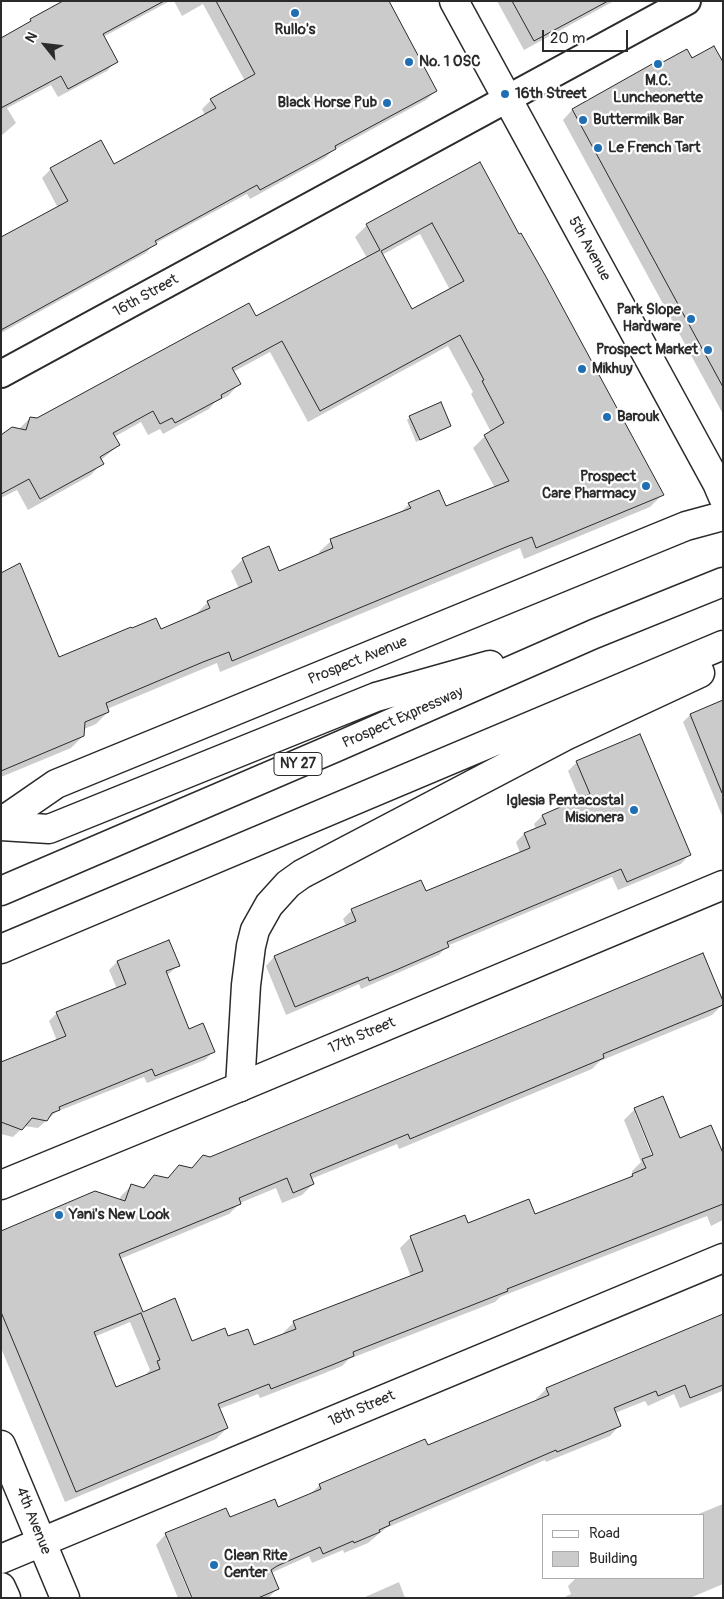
<!DOCTYPE html>
<html>
<head>
<meta charset="utf-8">
<style>
	body { margin:0 }
	#map { position:relative; width:724px; height:1599px; overflow:hidden; background:#fff; font-family:Pangolin,sans-serif }
	canvas { display:block }
	.frame { position:absolute; inset:0; border:2px solid #2b2b2b; pointer-events:none }
	.legend { position:absolute; left:542px; top:1514px; width:162px; height:65px; box-sizing:border-box; background:#fff; border:1px solid #aaa; margin:0; padding:6px 9px; list-style:none; font-size:15px; color:#2b2b2b }
	.legend li { display:flex; align-items:center; gap:10px; height:25px }
	.legend b { width:25px; border:1px solid #aaa }
	.north { position:absolute; left:20px; top:20px; width:50px; height:50px; -webkit-text-stroke:4px #fff; paint-order:stroke; rotate:299deg; font-size:14px; font-weight:700; line-height:20px; text-align:center; color:#2b2b2b }
	.north::after { content:''; display:block; margin:auto; width:18px; height:22px; background:#2b2b2b; clip-path:polygon(50% 0,100% 100%,50% 72%,0 100%) }
	.scale { position:absolute; left:542px; top:30px; width:86px; height:22px; box-sizing:border-box; border:2px solid #2b2b2b; border-top:0; padding-left:6px; font-size:15px; line-height:18px; white-space:nowrap; color:#2b2b2b; -webkit-text-stroke:4px #fff; paint-order:stroke }
</style>
</head>
<body>
<div id="map">
<canvas width="724" height="1599"></canvas>
<div class="frame"></div>
<ul class="legend">
<li><b style="height:6px;background:#fff"></b>Road</li>
<li><b style="height:14px;background:#cbcbcb"></b>Building</li>
</ul>
<div class="north">N</div>
<div class="scale">20 m</div>
</div>
<script>
const context = document.querySelector('canvas').getContext('2d');
context.lineJoin = 'round';
function paint(path, color) {
  context.fillStyle = color;
  context.fill(path, 'evenodd');
}
function shape(rows) {
  const path = new Path2D();
  for (const r of rows) {
    path.moveTo(r[0], r[1]);
    for (let i = 2; i < r.length; i += 2) path.lineTo(r[i], r[i + 1]);
  }
  return path;
}
function strokePath(path, color, width, dash) {
  context.strokeStyle = color;
  context.lineWidth = width;
  context.lineCap = dash ? 'butt' : 'round';
  context.setLineDash(dash || []);
  context.stroke(path);
}
function label(font, color, halo, rows, align = 'center') {
  context.font = font + ' Pangolin,sans-serif';
  context.lineWidth = 4.5;
  context.setLineDash([]);
  context.textBaseline = 'middle';
  context.strokeStyle = halo;
  context.fillStyle = color;
  for (const [text, x, y, turn = 0] of rows) {
    context.save();
    context.translate(x, y);
    context.rotate((+turn || 0) * Math.PI / 180);
    context.textAlign = isNaN(turn) ? turn : align;
    if (halo) context.strokeText(text, 0, 0);
    context.fillText(text, 0, 0);
    context.restore();
  }
}
paint(shape([
	[70,1,170,1,103,37,116,61,107,71,58,97,51,85,7,108,16,123,1,136,1,39,24,27,31,20],
	[174,1,387,1,436,91,426,100,332,151,325,158,250,199,247,194,154,244,146,253,1,333,1,238,58,208,42,178,51,169,113,166,205,115,202,109,211,100,245,81,203,4,182,16],
	[497,1,614,1,524,50],
	[691,59,723,65,723,414,563,120,572,110,661,61,663,63],
	[480,163,662,495,650,507,524,559,520,548,220,672,217,663,107,709,108,712,96,724,84,729,83,736,71,748,1,777,1,575,58,659,160,631,196,614,208,602,239,589,231,571,243,559,278,572,320,555,319,552,331,541,399,514,409,504,445,508,495,488,473,448,485,436,491,432,471,394,473,392,448,346,308,422,270,352,233,372,239,384,228,396,215,402,209,409,163,434,160,429,148,435,141,422,114,437,119,445,101,460,102,463,91,475,28,510,17,490,1,498,1,439,18,430,30,418,37,420,255,318,367,258,355,237,367,225],
	[420,234,450,290,412,311,382,255],
	[410,417,450,426,446,429,416,442,407,420],
	[723,701,723,818,683,722,690,715],
	[577,762,689,855,681,864,618,890,612,877,447,946,439,955,361,989,359,984,286,1015,266,966,274,957,346,926,343,919,352,910,425,893,520,853,516,842,524,834,536,829,534,824,542,816,580,800,568,771],
	[168,942,178,965,170,973,166,975,188,1030,213,1052,205,1060,147,1083,144,1077,56,1112,38,1128,24,1126,13,1137,1,1134,1,1064,57,1041,49,1021,57,1013,117,989,109,970,117,962],
	[723,1004,712,1015,600,1061,592,1069,399,1149,397,1144,311,1179,313,1184,302,1195,282,1203,276,1188,240,1203,229,1214,120,1259,142,1313,192,1343,227,1338,254,1347,284,1335,283,1333,294,1322,411,1277,400,1248,411,1237,468,1225,534,1216,628,1179,633,1174,632,1171,641,1162,624,1120,635,1109,679,1140,723,1152,723,1220,711,1226,707,1216,500,1297,495,1302,349,1359,342,1366,320,1375,260,1398,258,1394,219,1409,227,1428,216,1439,65,1502,1,1348,1,1232,119,1200,121,1196,132,1185,142,1189,154,1176,167,1179,179,1166,191,1169,203,1156,210,1158],
	[635,1113,637,1113,657,1160,654,1161],
	[130,1322,150,1370,147,1373,148,1375,115,1389,94,1337],
	[723,1315,723,1393,722,1391,680,1408,674,1394,648,1406,645,1401,615,1413,620,1425,610,1436,546,1462,545,1460,386,1528,368,1543,344,1553,343,1550,312,1563,309,1556,271,1573,277,1589,268,1598,194,1598,169,1538,166,1538,191,1598,178,1598,156,1545,166,1534,278,1509,309,1495,320,1485,427,1447,537,1401,536,1399,546,1389],
	[723,1504,723,1584,690,1598,563,1598,571,1594,568,1586,576,1578,703,1578,703,1515,696,1515],
	[399,1582,405,1598,363,1598]
]), '#0003');
const building = shape([
	[63,1,164,1,103,34,118,62,68,89,61,76,1,108,1,38,31,21,30,19,63,1],
	[216,1,389,1,437,91,335,146,336,149,260,190,257,185,155,241,157,244,1,330,1,237,68,201,50,168,101,140,114,164,216,108,210,99,255,74,216,1],
	[512,1,608,1,534,41,512,1],
	[714,46,723,62,723,387,572,109,661,59,663,62,687,49,692,58,714,46],
	[480,162,519,234,521,233,545,275,664,495,536,548,532,537,506,547,232,661,229,652,203,662,106,703,109,712,85,722,84,736,1,771,1,573,20,563,59,657,131,627,132,628,156,618,161,629,210,608,207,601,252,582,242,558,269,546,279,571,333,548,330,539,411,508,408,503,439,490,446,506,509,481,484,435,504,423,482,381,484,380,460,335,320,411,282,341,232,368,241,384,221,395,222,398,175,423,172,418,160,424,153,411,113,433,120,445,100,457,104,464,40,499,29,479,1,494,1,435,12,427,26,430,30,417,37,418,249,303,256,316,380,250,366,224,480,162],
	[432,223,464,281,412,309,381,251,432,223],
	[441,402,451,426,420,440,409,416,441,402],
	[723,700,723,793,722,793,690,714,723,700],
	[640,734,691,855,627,882,621,869,447,942,449,947,396,970,369,981,368,977,295,1007,274,956,356,921,351,909,421,880,426,891,530,848,524,833,546,824,542,815,590,794,576,761,640,734],
	[169,940,180,966,166,971,189,1029,203,1023,215,1052,155,1076,152,1069,59,1107,60,1110,52,1113,47,1121,32,1118,22,1130,1,1122,1,1062,66,1036,56,1012,126,984,117,961,169,940],
	[703,953,723,1001,723,1005,603,1054,604,1058,434,1129,410,1139,408,1134,310,1174,314,1184,293,1193,287,1178,239,1198,241,1204,119,1254,143,1312,175,1298,192,1341,225,1328,228,1336,248,1329,254,1345,296,1329,293,1321,423,1271,410,1236,465,1215,468,1223,529,1199,535,1214,633,1176,632,1174,646,1168,642,1159,653,1155,634,1108,663,1096,680,1138,711,1125,723,1153,723,1204,507,1289,508,1291,353,1352,354,1356,332,1365,271,1389,269,1384,218,1404,228,1428,76,1492,1,1312,1,1231,95,1191,125,1201,131,1184,144,1188,154,1175,168,1178,179,1165,192,1168,203,1155,210,1157,703,953],
	[141,1313,160,1360,157,1361,160,1369,116,1387,94,1332,141,1313],
	[723,1314,723,1385,690,1398,685,1385,658,1396,656,1391,614,1408,621,1426,557,1452,556,1450,389,1522,390,1525,379,1530,380,1532,354,1543,353,1541,323,1554,320,1547,277,1566,271,1570,279,1589,258,1598,192,1598,165,1533,226,1508,230,1517,275,1499,278,1507,321,1489,319,1484,425,1439,428,1445,549,1395,546,1388,723,1314]
]);
paint(building, '#cbcbcb');
strokePath(building, '#2b2b2b', 1);
const street = shape([
	[1,374,687,1]
]);
const secondary = shape([
	[454,1,717,483,723,497],
	[1,822,56,784,686,526,723,516],
	[240,1087,723,885],
	[1,1559,723,1258]
]);
const primary = shape([
	[1,1185,240,1087],
	[1,1445,65,1598],
	[1,1587,6,1598]
]);
const highway = shape([
	[1,826,49,829,376,697,490,665],
	[1,891,339,746,594,634,723,582],
	[1,949,723,645],
	[240,1087,246,985,251,946,255,930,269,905,288,884,302,874,565,736,700,673]
]);
strokePath(street, '#2b2b2b', 30);
strokePath(secondary, '#2b2b2b', 31);
strokePath(primary, '#2b2b2b', 31);
strokePath(highway, '#2b2b2b', 31);
strokePath(street, '#fff', 26);
strokePath(secondary, '#fff', 28);
strokePath(primary, '#fff', 28);
strokePath(highway, '#fff', 28);
for (const [x, y, r, color] of [
	[295,13,5,"#1f6fb2"],
	[409,62,5,"#1f6fb2"],
	[658,64,5,"#1f6fb2"],
	[505,94,5,"#1f6fb2"],
	[387,103,5,"#1f6fb2"],
	[583,120,5,"#1f6fb2"],
	[598,148,5,"#1f6fb2"],
	[691,319,5,"#1f6fb2"],
	[708,350,5,"#1f6fb2"],
	[582,369,5,"#1f6fb2"],
	[607,417,5,"#1f6fb2"],
	[646,486,5,"#1f6fb2"],
	[634,810,5,"#1f6fb2"],
	[59,1215,5,"#1f6fb2"],
	[214,1565,5,"#1f6fb2"]
]) {
  const dot = new Path2D();
  dot.arc(x, y, r, 0, 2 * Math.PI);
  context.fillStyle = color;
  context.fill(dot);
  strokePath(dot, '#fff', 2);
}
for (const [x, y, w] of [
	[298,764,48]
]) {
  const box = new Path2D();
  box.roundRect(x - w / 2, y - 11.5, w, 23, 4);
  context.fillStyle = '#fff';
  context.fill(box);
  strokePath(box, '#2b2b2b', 1);
}
label('bold 14px', '#2b2b2b', null, [
	["NY 27",298,764]
]);
label('bold 15px', '#2b2b2b', '#fff', [
	["Rullo's",295,30,"center"],
	["No. 1 OSC",419,62],
	["M.C.",658,81,"center"],
	["Luncheonette",658,98,"center"],
	["16th Street",515,94],
	["Black Horse Pub",377,103,"right"],
	["Buttermilk Bar",593,120],
	["Le French Tart",608,148],
	["Park Slope",681,310,"right"],
	["Hardware",681,327,"right"],
	["Prospect Market",698,350,"right"],
	["Mikhuy",592,369],
	["Barouk",617,417],
	["Prospect",636,477,"right"],
	["Care Pharmacy",636,494,"right"],
	["Iglesia Pentacostal",624,801,"right"],
	["Misionera",624,818,"right"],
	["Yani's New Look",69,1215],
	["Clean Rite",224,1556],
	["Center",224,1573]
], 'left');
label('15px', '#2b2b2b', '#fff', [
	["5th Avenue",589,249,61],
	["16th Street",146,296,-29],
	["Prospect Avenue",358,661,-22],
	["Prospect Expressway",403,718,-24],
	["17th Street",362,1036,-23],
	["18th Street",362,1409,-23],
	["4th Avenue",33,1521,68]
]);
</script>
</body>
</html>
